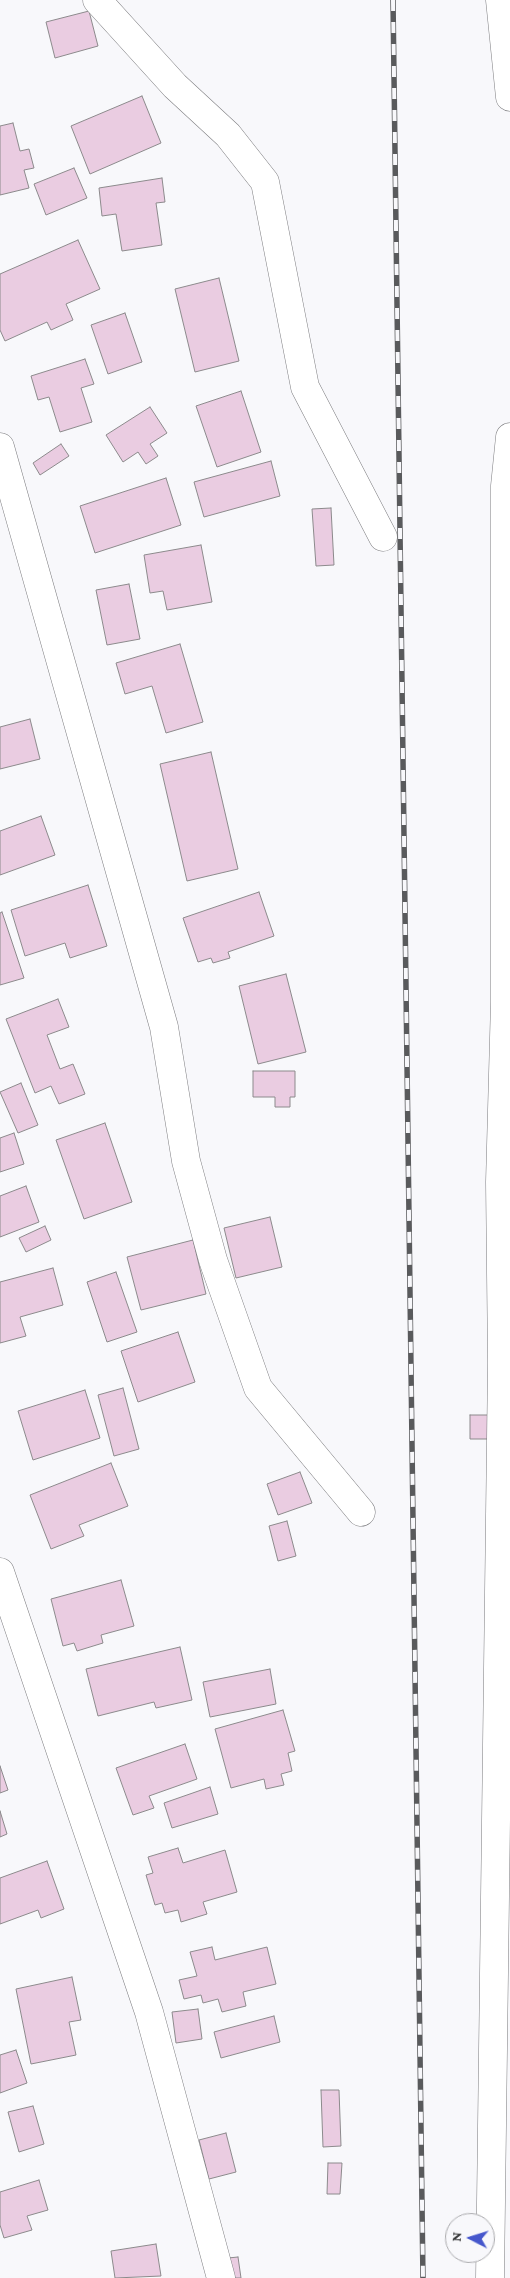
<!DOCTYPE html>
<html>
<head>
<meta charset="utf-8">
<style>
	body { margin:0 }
	#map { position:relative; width:510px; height:2278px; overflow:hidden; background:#f8f8fb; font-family:"Crimson Pro",serif }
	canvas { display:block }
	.north { position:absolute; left:445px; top:2213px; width:50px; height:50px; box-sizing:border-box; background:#f8f8fb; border:1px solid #aaaaad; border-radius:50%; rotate:275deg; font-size:14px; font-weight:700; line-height:20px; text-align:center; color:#353637 }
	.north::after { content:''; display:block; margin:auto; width:18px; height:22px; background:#4657cc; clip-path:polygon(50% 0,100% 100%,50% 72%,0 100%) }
</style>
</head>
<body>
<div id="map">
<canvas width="510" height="2278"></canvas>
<div class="north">N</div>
</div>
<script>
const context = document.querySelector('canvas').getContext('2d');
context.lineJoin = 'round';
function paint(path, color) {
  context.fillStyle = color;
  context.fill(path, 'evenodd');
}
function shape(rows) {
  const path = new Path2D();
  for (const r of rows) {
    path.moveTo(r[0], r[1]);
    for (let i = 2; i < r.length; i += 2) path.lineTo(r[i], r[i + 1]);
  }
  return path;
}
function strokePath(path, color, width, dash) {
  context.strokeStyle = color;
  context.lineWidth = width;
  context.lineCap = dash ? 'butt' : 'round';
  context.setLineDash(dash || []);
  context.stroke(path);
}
const building = shape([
	[89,11,98,46,55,58,46,22,89,11],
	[142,96,161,143,90,174,71,126,142,96],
	[13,123,20,151,29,149,34,168,24,170,29,188,0,195,0,126,13,123],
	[74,168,87,198,46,215,34,184,74,168],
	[162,178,165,202,156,203,162,245,122,251,116,214,102,216,99,188,162,178],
	[78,240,100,289,66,304,73,320,51,330,47,322,5,341,0,330,0,274,78,240],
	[219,278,239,361,195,372,175,289,219,278],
	[125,313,142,362,108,374,91,325,125,313],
	[85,359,94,384,81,388,92,422,60,432,49,397,38,400,31,376,85,359],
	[241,391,261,452,217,467,196,406,241,391],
	[150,407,167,433,150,444,158,456,146,464,138,452,123,462,106,435,150,407],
	[61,444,69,456,40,475,33,463,61,444],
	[271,461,280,496,204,517,194,482,271,461],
	[166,478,181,525,95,553,80,506,166,478],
	[331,508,334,565,316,566,312,509,331,508],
	[201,545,212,602,167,610,163,591,150,593,144,555,201,545],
	[129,584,140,639,107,645,96,590,129,584],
	[180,644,203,722,166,733,152,686,125,694,116,663,180,644],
	[30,719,40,759,0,769,0,727,30,719],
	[211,752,238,869,187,881,160,764,211,752],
	[41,816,55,855,0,875,0,831,41,816],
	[88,885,107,946,70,958,65,943,25,956,11,910,88,885],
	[259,892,274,936,228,952,230,958,213,963,211,958,198,962,183,918,259,892],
	[2,912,24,978,0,985,0,913,2,912],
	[286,974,306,1052,258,1064,239,986,286,974],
	[58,999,69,1027,47,1035,60,1069,73,1064,85,1094,59,1104,51,1086,35,1093,6,1019,58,999],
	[253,1071,295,1071,295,1097,290,1097,290,1107,275,1107,275,1097,253,1097,253,1071],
	[21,1083,38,1125,18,1133,0,1092,21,1083],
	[105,1123,132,1202,84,1219,56,1140,105,1123],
	[14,1133,24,1164,0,1172,0,1138,14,1133],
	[26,1186,39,1222,0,1237,0,1196,26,1186],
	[270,1217,282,1267,236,1278,224,1228,270,1217],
	[45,1226,51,1240,26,1252,19,1238,45,1226],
	[193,1240,206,1294,141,1310,127,1257,193,1240],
	[53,1268,63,1305,20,1317,26,1336,0,1343,0,1282,53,1268],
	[116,1272,137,1332,107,1342,87,1282,116,1272],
	[178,1332,195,1382,138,1402,121,1351,178,1332],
	[123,1388,139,1449,114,1456,98,1395,123,1388],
	[85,1390,100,1438,33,1460,18,1411,85,1390],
	[470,1415,488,1415,488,1439,470,1439,470,1415],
	[111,1463,128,1506,79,1525,84,1536,51,1549,30,1495,111,1463],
	[300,1472,312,1503,278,1515,267,1484,300,1472],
	[287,1521,296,1556,278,1561,269,1526,287,1521],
	[121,1580,134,1626,101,1635,103,1643,77,1651,74,1643,63,1646,51,1599,121,1580],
	[180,1647,192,1700,156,1708,154,1702,98,1716,86,1669,180,1647],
	[270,1669,276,1704,210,1717,203,1682,270,1669],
	[283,1710,295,1751,288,1753,292,1771,281,1774,284,1785,266,1789,264,1779,231,1788,215,1729,283,1710],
	[185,1744,197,1779,149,1796,154,1808,133,1815,116,1768,185,1744],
	[0,1766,8,1790,0,1793,0,1766],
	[210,1787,218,1814,172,1828,164,1803,210,1787],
	[0,1811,7,1834,0,1837,0,1811],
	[178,1848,183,1863,225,1850,237,1892,203,1902,207,1914,181,1922,178,1910,165,1913,162,1903,155,1905,146,1875,153,1873,148,1857,178,1848],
	[47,1861,64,1909,41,1918,38,1910,0,1924,0,1878,47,1861],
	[212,1947,215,1960,267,1947,276,1984,243,1992,246,2006,222,2012,218,1999,203,2003,201,1995,184,1999,179,1980,197,1976,190,1952,212,1947],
	[72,1977,81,2020,69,2022,76,2055,31,2064,16,1989,72,1977],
	[198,2009,202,2039,176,2043,172,2012,198,2009],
	[274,2016,280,2042,221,2058,214,2032,274,2016],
	[16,2050,27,2083,0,2093,0,2055,16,2050],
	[321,2090,339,2090,341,2146,323,2147,321,2090],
	[33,2106,44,2144,19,2152,8,2112,33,2106],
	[226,2133,236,2172,209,2179,199,2140,226,2133],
	[328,2163,342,2163,340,2194,327,2194,328,2163],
	[39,2180,48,2210,27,2216,32,2230,4,2238,0,2225,0,2192,39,2180],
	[156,2244,161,2276,115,2278,111,2251,156,2244],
	[238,2257,241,2278,231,2278,228,2258,238,2257]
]);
paint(building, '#eacce1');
strokePath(building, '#8c8a8c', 1);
const minor = shape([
	[97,0,175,86,228,135,265,182,305,387,383,537],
	[500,0,510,97],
	[0,447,164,1027,186,1161,213,1260,258,1388,361,1512],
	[0,1572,149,2012,221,2278],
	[490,2278,502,1363,500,1182,505,1002,505,486,510,437]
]);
strokePath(minor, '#7c7c7f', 29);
strokePath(minor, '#fff', 28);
const rail = shape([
	[393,0,423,2278]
]);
strokePath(rail, '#595a5c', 5.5);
strokePath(rail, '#f8f8fb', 4, [11]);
</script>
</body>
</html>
